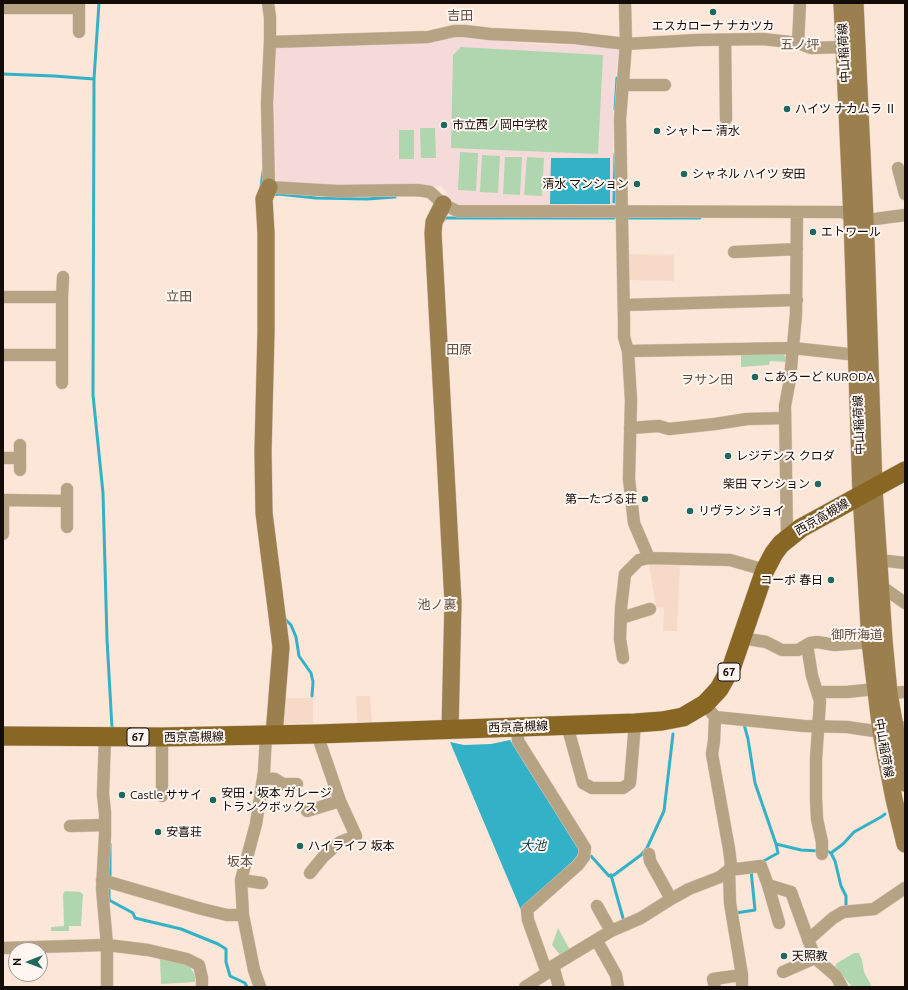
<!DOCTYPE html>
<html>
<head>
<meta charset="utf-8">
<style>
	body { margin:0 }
	#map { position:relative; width:908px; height:990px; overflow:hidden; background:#fce6d8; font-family:Ubuntu,sans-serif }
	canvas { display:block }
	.frame { position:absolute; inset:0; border:4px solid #130c08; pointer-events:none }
	.north { position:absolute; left:8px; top:942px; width:40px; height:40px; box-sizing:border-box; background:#fff6f1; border:1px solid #a19894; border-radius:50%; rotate:270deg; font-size:11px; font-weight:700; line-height:16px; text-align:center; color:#130c08 }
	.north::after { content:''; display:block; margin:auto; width:14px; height:18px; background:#20685e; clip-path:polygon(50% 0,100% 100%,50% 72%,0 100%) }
</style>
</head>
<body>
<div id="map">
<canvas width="908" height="990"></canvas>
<div class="frame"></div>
<div class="north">N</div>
</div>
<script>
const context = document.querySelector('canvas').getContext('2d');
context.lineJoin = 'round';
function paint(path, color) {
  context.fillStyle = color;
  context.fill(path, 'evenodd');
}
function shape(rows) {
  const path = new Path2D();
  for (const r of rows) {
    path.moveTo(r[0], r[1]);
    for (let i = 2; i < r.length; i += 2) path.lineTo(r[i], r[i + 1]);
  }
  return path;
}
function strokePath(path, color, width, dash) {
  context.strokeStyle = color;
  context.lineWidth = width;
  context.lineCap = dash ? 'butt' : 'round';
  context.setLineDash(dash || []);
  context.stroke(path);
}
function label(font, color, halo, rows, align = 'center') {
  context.font = font + ' Ubuntu,"Noto Sans JP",sans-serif';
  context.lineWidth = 4;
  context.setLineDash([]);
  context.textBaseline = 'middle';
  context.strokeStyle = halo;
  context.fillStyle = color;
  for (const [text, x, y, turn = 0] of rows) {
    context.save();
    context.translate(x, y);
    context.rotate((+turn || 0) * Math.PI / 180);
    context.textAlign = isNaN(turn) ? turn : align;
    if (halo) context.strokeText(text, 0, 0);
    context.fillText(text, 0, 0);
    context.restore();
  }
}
paint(shape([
	[628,254,674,255,674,281,629,280],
	[652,563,680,564,677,631,663,631,664,608,656,607,649,564],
	[356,696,370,696,372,722,357,722],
	[283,698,313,698,313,723,281,724]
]), '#f6dac7');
paint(shape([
	[458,37,533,44,602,46,619,49,615,81,613,116,613,205,605,207,464,205,455,204,449,198,446,192,441,186,366,187,281,183,276,179,274,101,276,72,276,43,441,39]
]), '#f5dada');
paint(shape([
	[461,47,603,55,598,154,451,148,453,55],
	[420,128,435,128,436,158,421,158],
	[399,130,414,130,414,159,399,159],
	[460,152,478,153,476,191,458,190],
	[482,155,500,156,498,193,480,192],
	[505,157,522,157,520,195,503,194],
	[527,157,544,158,542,196,524,195],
	[741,354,783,354,787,358,787,362,770,361,769,365,741,367],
	[65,891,80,892,83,894,81,926,69,926,69,931,51,931,51,927,64,926,63,894],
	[558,928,570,950,560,955,552,945],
	[854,953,859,953,862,960,864,972,872,987,852,987,835,966,837,963],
	[160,958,189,966,195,975,195,982,161,984]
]), '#afd6ae');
paint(shape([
	[551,158,610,158,610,204,550,204],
	[510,740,579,850,577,857,521,910,450,742,464,745,491,744]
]), '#33b1c6');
strokePath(shape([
	[99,3,94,79,93,395,103,493,107,639,112,728],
	[3,74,54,76,94,79],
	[615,109,617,78],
	[261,187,264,165],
	[272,195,278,194,316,198,367,199,395,197],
	[614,202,615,154],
	[626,218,700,218],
	[443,221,445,218,614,218,614,216],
	[284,618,291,625,296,637,299,656,311,673,313,682,312,696],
	[744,724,748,739,755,783,776,844,801,850,819,851],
	[825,850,831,853,835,861,841,886,846,896,846,907],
	[831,853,843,844,854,832,881,817,885,814],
	[591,856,609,876,614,875,641,855,647,848,664,811,673,734],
	[760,863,778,853,776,844],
	[611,875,623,918],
	[110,879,110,844],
	[109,884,109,900,133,913,135,918,181,929,218,944,226,949,226,962,230,976,245,983,247,987],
	[736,913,755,910,751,870]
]), '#33b1c6', 3);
const street = shape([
	[268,3,270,17,270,42,267,103,269,187,337,191,417,190,430,192,443,204,457,211,843,212,852,218,875,219,905,215],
	[625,3,626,44,620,119,624,321,624,337,628,351,631,400,629,479,634,523,649,558],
	[3,8,79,8,79,3],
	[79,32,79,8],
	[725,40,726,119],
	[270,42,428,37,454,31,465,31,490,34,575,38,626,44,697,40,763,39,798,43,811,48,843,47],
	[798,43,800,3],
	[623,85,665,85],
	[898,168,905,194],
	[734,252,797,249],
	[3,297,62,297,62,355,3,355],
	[62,297,63,277],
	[624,305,797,300],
	[628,351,793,348,857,355],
	[62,383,62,355],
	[630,428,659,426,669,429,715,424,747,419,785,418],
	[20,445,20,470],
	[3,458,20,458],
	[3,500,67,501],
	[67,527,67,489],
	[3,534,3,500],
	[787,538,785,406,790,379,796,314,797,213],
	[879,560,905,563],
	[881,586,905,603],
	[621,618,650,609],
	[742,638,766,642,782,650,798,650,810,643,817,642,835,645,870,642],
	[807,645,812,676,820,701,816,759,816,798,817,819,822,842,822,854],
	[623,658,620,639,621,608,625,574,639,560,649,558,730,560,765,570],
	[889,693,905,692],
	[818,694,824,692,847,692,875,689],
	[705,704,715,717,714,741,712,754,729,849,731,865,729,870,730,903,742,975,742,987],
	[715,717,804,726,847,727,881,732,905,727],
	[567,725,583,783,592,788,623,788,630,783,635,723],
	[517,727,518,741,585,848,584,857,578,865,527,910,528,920,547,973],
	[105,737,103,794,105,813,105,835,102,888,107,945,107,987],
	[263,778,275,779,283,784,297,784],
	[162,796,162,737],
	[307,811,340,801],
	[70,826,105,825],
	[649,854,650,861,671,899],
	[310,873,323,857,340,842,356,836,340,801,317,734],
	[102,880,202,909,227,915,243,915],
	[241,880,262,883],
	[768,885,779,923],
	[597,906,611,931],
	[808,940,833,918,843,912,874,909,905,888],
	[597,941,616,975,618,987],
	[3,948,107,945,148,950,187,959,199,965,202,978,202,987],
	[553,966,559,987],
	[783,972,815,958],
	[260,987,254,970,243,915,241,880,256,824,264,772,266,735],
	[525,987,547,973,553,966,611,931,641,918,671,899,689,889,720,877,729,870,761,866,768,885,791,892,815,958,836,976,842,987],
	[715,987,713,979,742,975]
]);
const secondary = shape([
	[842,3,852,218,861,495,870,642,881,732,894,799,905,844],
	[855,3,866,240,874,488,884,640,889,693,905,783],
	[269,187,264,199,266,233,266,332,263,451,264,513,281,647,274,735],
	[443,204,434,222,433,233,453,602,450,730]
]);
const primary = shape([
	[3,736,162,737,317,734,635,723,662,721,683,717,705,704,719,689,732,666,765,570,774,553,781,544,801,528,905,471]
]);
strokePath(street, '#d7c3b7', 13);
strokePath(secondary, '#d7c3b7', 18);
strokePath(primary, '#d7c3b7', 20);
strokePath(street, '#b6a383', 12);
strokePath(secondary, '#9b7f4f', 17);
strokePath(primary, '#886623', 19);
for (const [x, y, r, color] of [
	[713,12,4,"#20685e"],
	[787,109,4,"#20685e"],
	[444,125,4,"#20685e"],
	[657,131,4,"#20685e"],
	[684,174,4,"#20685e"],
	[637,184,4,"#20685e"],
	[813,232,4,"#20685e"],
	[755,377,4,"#20685e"],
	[728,456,4,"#20685e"],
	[818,484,4,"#20685e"],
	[645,499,4,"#20685e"],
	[690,511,4,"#20685e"],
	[831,580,4,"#20685e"],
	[122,795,4,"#20685e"],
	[213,800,4,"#20685e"],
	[158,832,4,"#20685e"],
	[300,846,4,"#20685e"],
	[784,956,4,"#20685e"]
]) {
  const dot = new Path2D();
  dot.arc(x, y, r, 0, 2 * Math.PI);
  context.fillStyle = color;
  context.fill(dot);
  strokePath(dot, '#fff6f1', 1.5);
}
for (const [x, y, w] of [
	[729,672,22],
	[138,737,22]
]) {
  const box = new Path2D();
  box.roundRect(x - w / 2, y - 9, w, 18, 3);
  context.fillStyle = '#fff6f1';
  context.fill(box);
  strokePath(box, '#130c08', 1);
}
label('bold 11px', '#130c08', null, [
	["67",729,672],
	["67",138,737]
]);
label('12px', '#130c08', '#fff6f1', [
	["エスカローナ ナカツカ",713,26,"center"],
	["ハイツ ナカムラ Ⅱ",795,109],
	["市立西ノ岡中学校",452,125],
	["シャトー 清水",665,131],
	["シャネル ハイツ 安田",692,174],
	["清水 マンション",629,184,"right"],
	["エトワール",821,232],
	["こあろーど KURODA",763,377],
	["レジデンス クロダ",736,456],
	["柴田 マンション",810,484,"right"],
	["第一たづる荘",637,499,"right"],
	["リヴラン ジョイ",698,511],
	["コーポ 春日",823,580,"right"],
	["安田・坂本 ガレージ",221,793],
	["トランクボックス",221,807],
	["Castle ササイ",130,795],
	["安喜荘",166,832],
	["ハイライフ 坂本",308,846],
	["天照教",792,956]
], 'left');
label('12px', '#130c08', '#fff6f1', [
	["中山稲荷線",844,53,-93],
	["中山稲荷線",859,425,-92],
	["西京高槻線",822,517,-30],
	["西京高槻線",518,727,-2],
	["西京高槻線",194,737,-1],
	["中山稲荷線",884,748,80]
]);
label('13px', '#5f4e42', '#fff6f1', [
	["吉田",460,16],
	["五ノ坪",800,45],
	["立田",179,297],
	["田原",459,350],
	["ヲサン田",707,380],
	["池ノ裏",437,605],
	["御所海道",857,635],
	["坂本",240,862]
]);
label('italic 13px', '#063f48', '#fff6f1', [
	["大池",533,846]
]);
</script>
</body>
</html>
